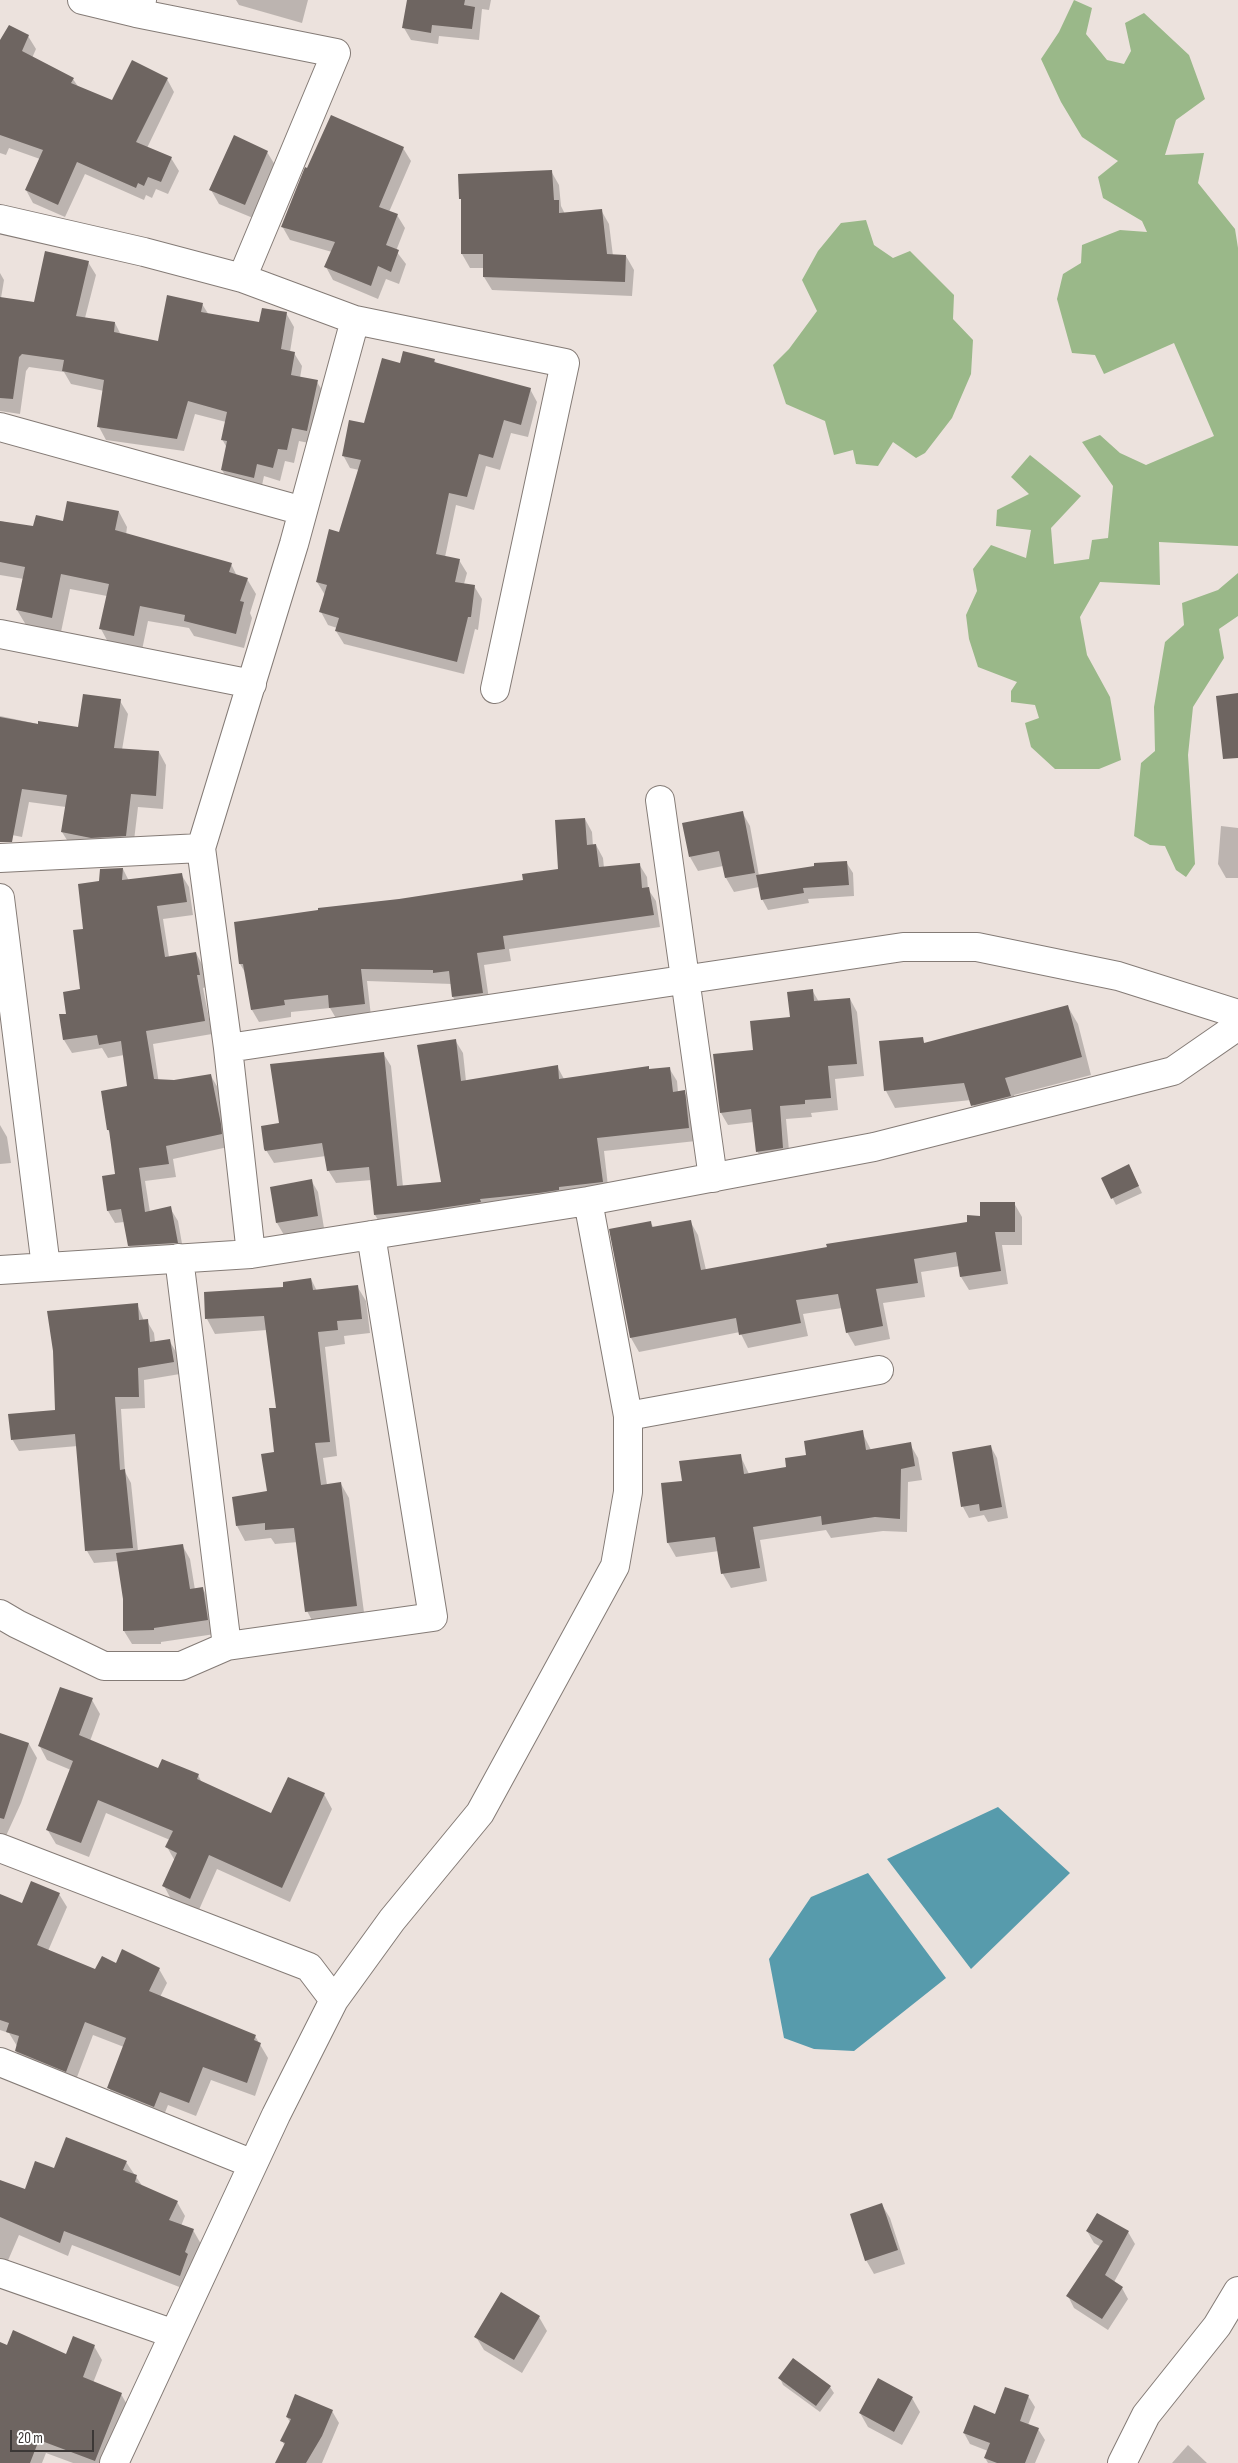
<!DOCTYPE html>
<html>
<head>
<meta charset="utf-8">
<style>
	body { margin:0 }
	#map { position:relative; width:1238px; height:2463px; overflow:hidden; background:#ece2dd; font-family:"Sofia Sans Condensed",sans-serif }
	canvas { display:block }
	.scale { position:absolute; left:10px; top:2430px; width:84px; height:22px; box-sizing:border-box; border:2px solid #3c3836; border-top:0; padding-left:6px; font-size:15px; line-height:18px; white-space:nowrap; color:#3c3836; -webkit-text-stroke:4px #fff; paint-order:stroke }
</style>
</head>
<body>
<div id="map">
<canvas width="1238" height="2463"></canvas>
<div class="scale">20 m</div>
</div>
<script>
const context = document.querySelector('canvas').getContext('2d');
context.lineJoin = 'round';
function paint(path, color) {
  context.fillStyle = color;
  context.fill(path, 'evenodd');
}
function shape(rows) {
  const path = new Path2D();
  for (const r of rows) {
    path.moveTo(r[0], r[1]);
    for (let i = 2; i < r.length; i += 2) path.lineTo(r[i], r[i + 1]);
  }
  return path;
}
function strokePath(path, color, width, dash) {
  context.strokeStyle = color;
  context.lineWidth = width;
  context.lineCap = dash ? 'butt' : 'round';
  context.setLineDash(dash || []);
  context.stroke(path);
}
paint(shape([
	[1074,0,1092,8,1086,34,1107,60,1124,64,1131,51,1125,23,1144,13,1189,55,1205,99,1176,120,1165,155,1204,153,1198,183,1235,229,1238,248,1238,546,1159,542,1160,585,1100,582,1080,617,1087,655,1110,697,1121,760,1099,769,1055,769,1031,747,1025,723,1039,718,1035,705,1011,702,1011,691,1017,682,978,667,969,639,966,615,977,591,973,569,991,545,1026,558,1031,530,996,526,997,510,1029,494,1011,477,1030,455,1081,496,1051,528,1054,564,1089,559,1092,540,1108,538,1113,486,1082,442,1100,435,1120,453,1146,465,1214,436,1174,343,1104,374,1095,355,1072,353,1057,299,1063,274,1081,263,1082,245,1120,230,1147,232,1142,221,1103,198,1098,177,1118,161,1082,137,1061,102,1041,59,1059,32],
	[866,220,874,245,893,258,910,251,954,295,953,319,973,340,971,374,952,418,925,453,916,458,893,442,878,466,856,464,853,450,834,455,825,421,786,404,773,365,789,349,817,311,802,280,818,251,841,223],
	[1238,573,1238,616,1219,629,1224,658,1193,707,1188,755,1195,864,1186,877,1176,870,1165,846,1150,845,1134,836,1141,763,1155,751,1154,707,1165,642,1184,625,1182,603,1218,590]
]), '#9ab889');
paint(shape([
	[998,1807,1070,1873,971,1969,887,1859],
	[868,1873,946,1978,854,2051,814,2049,784,2038,769,1959,811,1897]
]), '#579bac');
paint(shape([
	[236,0,308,0,302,23,239,5],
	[408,0,491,0,489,10,482,9,479,40,439,36,438,44,411,40,404,28],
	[28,36,36,49,32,58,73,79,79,88,112,102,167,79,174,92,147,148,171,158,179,171,168,194,156,189,152,198,146,195,144,200,85,174,65,217,33,203,26,190,40,159,9,148,6,155,0,153,0,47],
	[403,148,411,161,389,212,397,215,405,228,396,251,406,264,399,284,386,279,378,299,333,280,326,267,332,252,290,240,282,226],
	[267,152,275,165,253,218,219,204,211,190],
	[551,171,559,185,561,206,565,214,601,210,609,224,613,256,626,256,634,270,632,296,492,290,484,277,484,268,470,268,462,254,463,203,460,176],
	[88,262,96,275,85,318,115,323,121,335,159,342,202,304,209,315,260,324,286,313,294,327,290,352,294,353,302,366,300,378,317,382,325,395,314,444,299,441,294,463,285,461,280,481,264,476,261,490,230,483,222,470,227,448,222,439,226,422,195,414,184,451,106,440,99,427,104,391,71,384,64,372,29,367,26,371,20,414,0,411,0,273,4,280,1,298,35,304],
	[434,360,437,364,530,389,537,402,528,437,511,433,500,470,486,466,474,510,456,505,445,557,459,560,467,573,464,584,474,586,482,599,478,630,475,629,464,674,344,644,336,631,337,628,328,625,321,612,325,595,317,582,340,533,359,470,350,468,343,455,365,424,401,365],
	[119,512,127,527,126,535,231,564,237,576,247,579,256,594,250,613,252,618,244,648,194,636,189,628,148,621,142,650,109,644,101,629,107,596,70,589,61,632,26,625,17,610,24,579,0,575,0,518,0,521,28,527],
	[120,701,128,714,122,750,159,752,166,765,163,809,138,807,133,849,70,845,62,832,66,807,29,802,22,837,2,833,0,830,0,716,38,724,79,729],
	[742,812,750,826,759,876,846,862,853,873,854,896,808,899,809,903,768,910,762,899,759,887,734,892,726,878,723,866,698,871,690,857],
	[585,819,592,832,593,846,596,845,603,858,604,868,639,864,647,877,648,889,656,901,660,927,509,949,511,961,484,965,490,1006,460,1009,453,997,452,984,367,981,371,1016,337,1020,330,1008,291,1012,291,1017,259,1022,252,1010,246,974,240,964,399,901,524,882,559,870],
	[1221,826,1238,828,1238,878,1226,878,1218,864],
	[123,869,129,881,181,874,189,887,193,915,163,919,169,957,196,953,203,966,206,987,203,988,212,1034,153,1044,159,1084,211,1076,218,1088,228,1147,173,1159,176,1177,145,1181,150,1212,170,1208,178,1221,184,1255,136,1259,129,1246,124,1222,115,1223,108,1211,116,1175,111,1134,108,1130,129,1087,124,1055,108,1058,102,1048,72,1053,64,1040,67,1015,82,991,85,930,100,882],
	[812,990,819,1002,850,999,857,1012,864,1076,835,1079,838,1110,811,1113,812,1117,786,1119,790,1161,765,1164,757,1151,754,1122,728,1125,721,1113,754,1052,791,1018],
	[1068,1007,1078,1024,1091,1075,1014,1095,1020,1113,982,1123,971,1100,895,1108,886,1091,880,1043,922,1039,925,1044],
	[455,1040,463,1053,466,1081,557,1066,564,1079,648,1068,650,1070,669,1068,677,1081,678,1092,684,1092,692,1105,696,1141,604,1151,609,1195,383,1228,375,1215,372,1180,336,1183,328,1170,326,1156,274,1163,266,1150,280,1124,383,1053,391,1066,403,1187,443,1183],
	[0,1125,7,1137,11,1163,0,1164],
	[1132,1172,1142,1193,1116,1205,1103,1179],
	[311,1180,318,1192,324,1228,284,1235,277,1223,271,1188],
	[1014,1203,1022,1217,1022,1245,1002,1245,1008,1284,969,1290,961,1277,960,1266,921,1272,925,1297,883,1303,890,1339,855,1346,847,1332,842,1308,803,1314,808,1336,748,1348,740,1332,639,1352,631,1338,650,1222,654,1228,690,1221,698,1235,706,1270,969,1223],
	[311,1279,317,1291,357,1286,366,1301,370,1333,344,1336,345,1344,325,1347,337,1456,323,1458,327,1485,341,1484,349,1498,365,1620,315,1626,307,1611,298,1542,275,1544,271,1538,245,1541,237,1526,268,1492,276,1453,277,1409,267,1330,215,1334,207,1319],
	[137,1304,144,1321,147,1321,154,1333,155,1342,169,1340,176,1352,180,1374,144,1380,145,1408,121,1409,125,1472,131,1483,138,1551,182,1545,190,1559,195,1590,203,1589,211,1603,215,1634,161,1642,161,1644,132,1644,124,1631,124,1599,118,1561,94,1563,87,1551,78,1446,19,1451,12,1439,57,1411],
	[862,1432,871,1450,910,1444,918,1458,922,1480,908,1482,907,1532,883,1531,831,1538,826,1530,760,1540,767,1581,731,1588,723,1574,719,1551,676,1557,668,1543,663,1485,683,1482,740,1455,749,1474,788,1468,808,1456],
	[991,1447,997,1458,1008,1518,988,1522,984,1515,969,1518,963,1507],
	[92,1700,100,1714,90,1741,159,1770,198,1775,202,1783,271,1814,324,1794,332,1809,290,1902,217,1869,198,1912,172,1901,164,1886,175,1861,167,1847,170,1840,106,1813,89,1857,56,1844,47,1829,71,1770,47,1760,39,1745],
	[0,1734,29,1744,37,1758,21,1803,0,1849],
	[59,1894,67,1907,48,1951,96,1970,117,1964,159,1969,167,1983,160,1997,255,2036,268,2058,255,2096,211,2080,196,2116,168,2105,162,2120,117,2102,109,2088,124,2047,93,2035,74,2085,24,2065,16,2051,17,2046,9,2033,0,2030,0,1895,22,1905],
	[126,2162,143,2187,177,2202,185,2216,181,2226,193,2230,201,2244,187,2290,72,2245,68,2256,19,2235,3,2272,0,2274,0,2181,26,2190,55,2170],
	[882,2205,890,2218,905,2264,874,2274,866,2260],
	[1097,2215,1128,2232,1135,2244,1114,2282,1122,2288,1128,2299,1108,2330,1074,2308,1068,2296,1101,2247,1094,2243,1087,2231],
	[501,2294,539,2317,547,2331,522,2373,484,2350,476,2337],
	[0,2344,67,2356,94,2346,102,2360,93,2383,121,2394,129,2408,107,2463,73,2463,46,2453,42,2463,0,2463],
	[780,2378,830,2387,834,2393,820,2412,783,2385],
	[1028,2396,1035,2407,1028,2425,1038,2429,1045,2440,1035,2463,988,2463,985,2458,988,2451,970,2444,964,2433],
	[912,2398,920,2412,902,2445,868,2427,860,2413],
	[332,2411,339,2423,322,2463,277,2463,285,2446,282,2441,290,2422,287,2417],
	[1188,2445,1207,2463,1172,2463]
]), '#0003');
paint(shape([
	[407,0,465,0,464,5,475,7,472,29,432,25,431,33,402,28],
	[9,25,29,35,22,51,74,78,71,83,112,100,132,60,168,78,136,142,172,157,161,182,148,177,144,186,138,183,136,188,77,162,58,205,25,190,43,150,0,135,0,40],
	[331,115,404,147,379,207,398,214,386,245,399,250,391,272,378,266,371,286,324,267,335,242,281,227,305,167,307,168],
	[234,135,268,151,245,205,209,190],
	[552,170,554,200,559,200,559,213,602,209,607,254,626,255,625,282,483,277,483,254,461,254,461,199,459,199,458,174],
	[45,251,89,261,76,316,115,322,114,332,158,341,167,295,203,303,201,312,259,322,262,308,287,312,281,349,295,352,291,375,318,380,307,431,292,428,287,450,278,449,273,468,257,464,254,478,221,470,227,441,221,440,227,412,188,401,177,439,97,427,104,380,62,371,64,360,22,354,19,357,13,399,0,398,0,297,34,302],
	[403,351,435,359,434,362,531,388,521,425,504,420,493,458,479,454,467,497,449,493,436,554,460,559,455,582,475,585,471,617,468,617,457,662,335,631,339,618,319,612,327,585,316,582,329,529,339,532,361,460,342,456,349,420,364,423,382,358,400,363],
	[67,501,119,511,115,530,232,563,229,572,248,578,240,601,244,602,236,634,184,621,185,615,140,606,134,636,99,629,109,584,61,574,52,618,16,610,25,567,0,562,0,521,33,526,36,515,63,521],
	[1238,693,1238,758,1223,759,1216,696],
	[83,694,121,699,114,748,159,751,156,796,131,794,126,836,91,838,61,832,67,795,22,789,12,842,0,842,0,717,38,724,38,721,78,727],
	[743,811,755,873,725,878,719,851,689,857,682,823],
	[585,818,587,845,596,844,599,867,640,863,642,888,649,887,654,915,503,936,505,949,477,953,483,993,452,997,449,971,433,973,433,970,361,969,365,1004,329,1008,328,995,284,1000,285,1005,251,1010,243,964,239,964,234,922,318,910,318,908,399,899,523,880,522,874,558,869,555,820],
	[847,861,849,885,803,888,804,893,761,900,756,875,814,866,814,863],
	[123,868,122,880,182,873,187,902,157,906,165,957,196,952,200,975,197,975,205,1021,146,1031,154,1079,174,1080,211,1074,221,1124,222,1134,166,1146,169,1164,139,1168,145,1212,171,1206,178,1243,175,1243,128,1246,121,1209,107,1211,102,1176,115,1174,109,1130,107,1130,101,1091,127,1086,121,1041,99,1045,97,1035,63,1040,59,1014,66,1014,63,992,80,989,73,930,83,929,78,884,99,881,100,869],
	[813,989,814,1001,850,998,857,1064,828,1066,831,1098,805,1100,805,1104,780,1106,783,1148,756,1152,751,1109,720,1113,713,1054,753,1050,750,1021,790,1017,787,992],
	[1068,1005,1082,1057,1005,1078,1011,1096,971,1106,964,1083,884,1091,879,1041,923,1037,924,1043],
	[456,1039,461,1081,558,1065,559,1079,649,1066,649,1069,670,1067,673,1092,685,1090,689,1128,597,1138,603,1182,559,1187,559,1190,539,1193,480,1199,481,1202,428,1210,374,1215,369,1167,327,1171,322,1143,265,1151,264,1149,261,1126,279,1123,270,1064,384,1052,397,1186,441,1182,417,1045],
	[1129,1164,1139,1186,1111,1199,1101,1178],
	[312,1179,318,1216,276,1223,270,1187],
	[980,1202,1015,1202,1015,1232,995,1232,1001,1271,960,1277,956,1252,914,1259,918,1283,876,1289,883,1326,846,1333,838,1294,796,1300,801,1323,739,1335,736,1318,630,1338,609,1229,651,1221,652,1227,691,1220,701,1270,827,1247,826,1244,967,1222,967,1215,980,1216],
	[311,1278,313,1290,358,1285,362,1319,337,1321,338,1330,318,1332,330,1442,315,1443,321,1485,341,1482,357,1606,305,1612,294,1528,265,1530,265,1523,236,1526,232,1497,267,1491,261,1454,274,1452,269,1408,276,1408,264,1316,205,1319,204,1292,283,1287,283,1282],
	[138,1303,139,1320,148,1319,150,1342,170,1339,174,1362,138,1368,139,1397,115,1397,120,1470,125,1469,133,1548,85,1551,75,1434,11,1440,8,1414,55,1410,53,1351,47,1311],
	[863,1430,866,1450,911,1442,915,1466,901,1469,900,1519,875,1517,822,1525,821,1516,753,1527,760,1568,721,1574,715,1537,667,1543,661,1483,682,1481,679,1461,741,1454,744,1474,786,1467,785,1458,806,1455,804,1441],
	[991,1445,1002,1507,980,1511,979,1504,961,1507,952,1452],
	[183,1544,190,1589,203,1587,208,1620,154,1628,154,1630,123,1631,123,1599,116,1553],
	[60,1687,93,1698,79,1735,158,1768,162,1759,199,1774,197,1779,271,1813,288,1777,325,1793,282,1888,209,1855,190,1899,162,1886,177,1853,165,1847,173,1831,98,1800,81,1843,46,1830,73,1761,38,1746],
	[0,1733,29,1743,4,1819,0,1818],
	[31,1881,60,1893,37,1945,95,1969,102,1956,116,1963,122,1949,160,1968,149,1991,256,2035,254,2040,261,2043,247,2083,203,2067,189,2103,160,2092,154,2107,107,2088,126,2038,85,2022,66,2072,15,2051,19,2036,6,2032,9,2023,0,2020,0,1894,22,1903],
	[66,2137,127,2161,123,2170,137,2175,135,2182,178,2201,169,2220,194,2229,185,2252,188,2254,180,2276,64,2231,60,2243,0,2217,0,2180,25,2189,35,2161,54,2168],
	[882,2203,898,2250,865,2261,850,2214],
	[1097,2213,1129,2231,1105,2275,1123,2287,1102,2319,1066,2296,1103,2241,1086,2231],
	[501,2292,540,2316,514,2360,474,2337],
	[13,2330,66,2354,73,2336,95,2345,83,2377,122,2393,95,2461,39,2440,30,2463,0,2463,0,2342,7,2345],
	[793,2358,831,2386,816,2406,778,2378],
	[878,2378,913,2397,894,2432,859,2413],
	[1005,2387,1029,2395,1020,2421,1039,2428,1025,2463,997,2463,984,2458,990,2443,963,2433,974,2405,995,2414],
	[295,2394,333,2410,322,2436,306,2463,275,2463,285,2443,280,2441,291,2419,286,2417]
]), '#6e6561');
const minor = shape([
	[82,0,136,13],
	[142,0,136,13,336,53,242,278,355,320,294,544,201,848,228,1048,251,1254],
	[0,219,144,252,242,278],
	[355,320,565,363,495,689],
	[0,427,303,511],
	[0,634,252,684],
	[660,800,713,1178],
	[0,858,201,848],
	[0,898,46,1267],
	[228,1048,903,947,977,947,1118,976,1238,1014],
	[0,1270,251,1254,588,1201,874,1147,1173,1071,1238,1026],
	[628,1416,879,1370],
	[0,1614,17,1624,104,1666,181,1666,227,1646,179,1258],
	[227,1646,433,1617,371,1235],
	[0,1848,309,1967,334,2000],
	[0,2062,253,2164],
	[0,2273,174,2334],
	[114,2463,276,2115,334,2000,392,1920,480,1813,615,1566,628,1492,628,1416,588,1201],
	[1122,2463,1146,2415,1217,2326,1238,2291]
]);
strokePath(minor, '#847b76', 30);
strokePath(minor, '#fff', 28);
</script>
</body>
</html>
